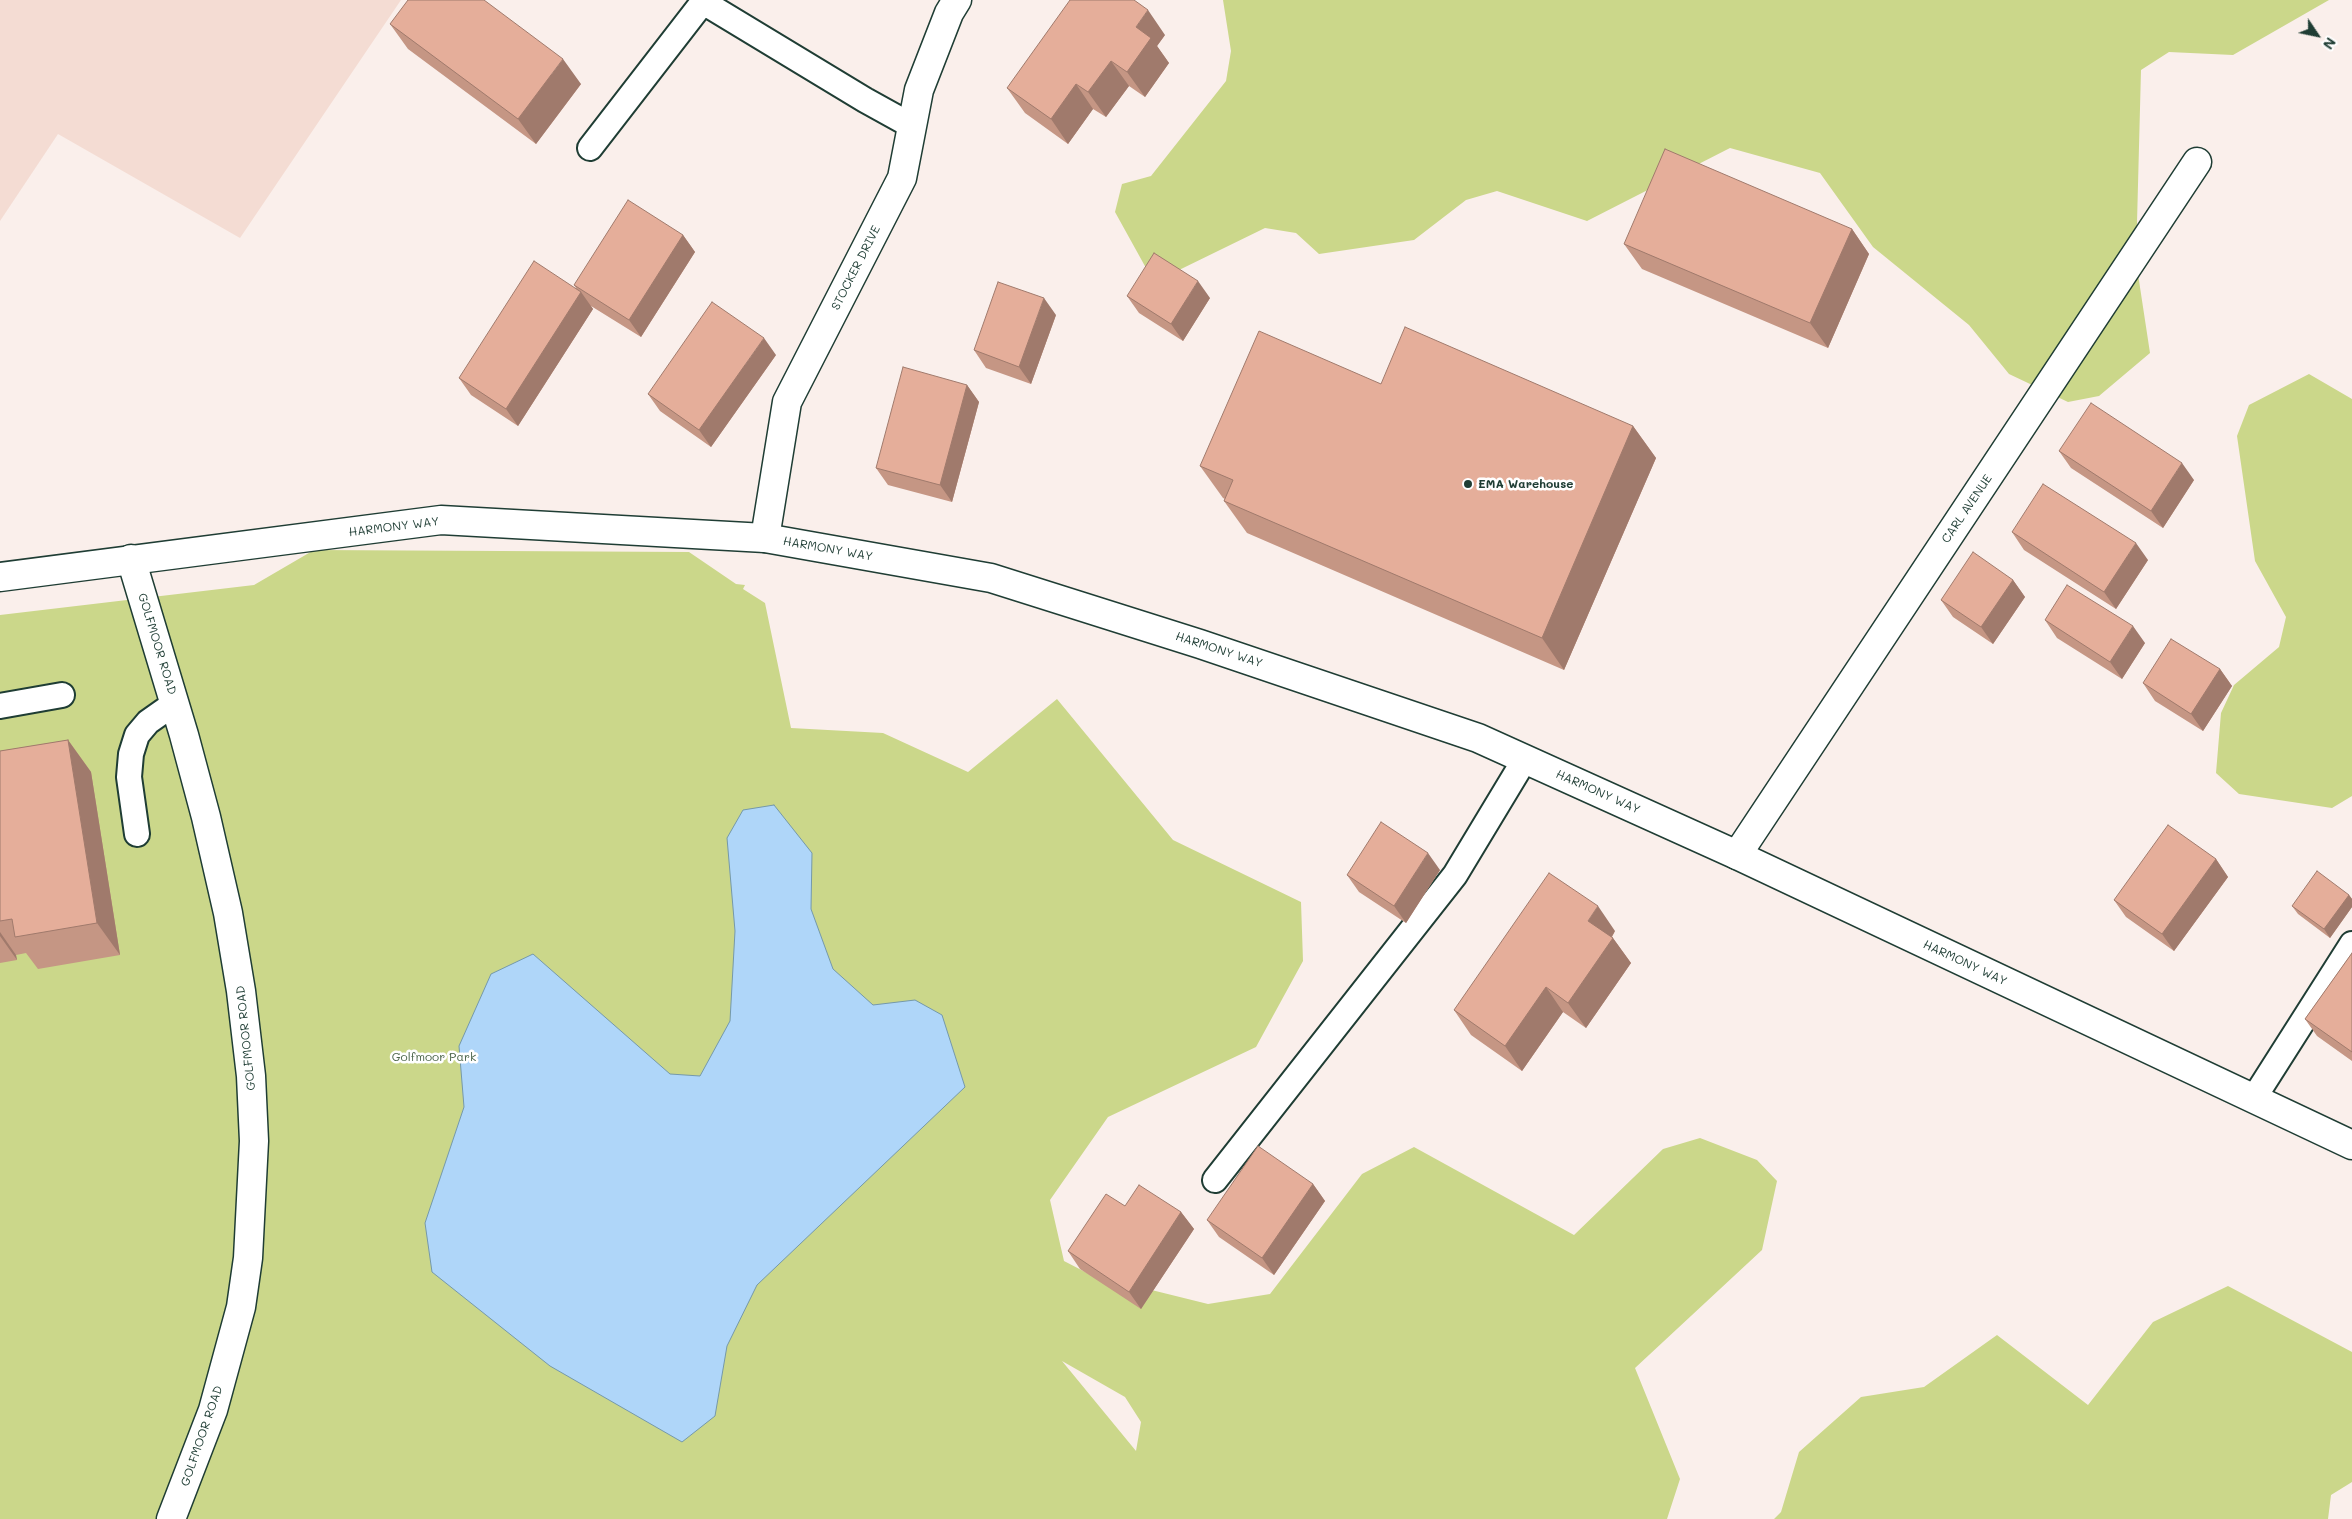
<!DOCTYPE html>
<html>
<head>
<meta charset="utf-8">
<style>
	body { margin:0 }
	#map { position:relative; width:2352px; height:1519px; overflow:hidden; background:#faefeb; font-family:Mali,sans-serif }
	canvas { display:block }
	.north { position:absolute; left:2292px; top:10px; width:50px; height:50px; -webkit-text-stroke:4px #fff; paint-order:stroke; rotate:124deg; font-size:14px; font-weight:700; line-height:20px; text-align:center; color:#1f3d34 }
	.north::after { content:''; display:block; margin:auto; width:18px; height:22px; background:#1f3d34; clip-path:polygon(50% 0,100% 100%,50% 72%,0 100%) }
</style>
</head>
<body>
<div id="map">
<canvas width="2352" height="1519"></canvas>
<div class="north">N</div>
</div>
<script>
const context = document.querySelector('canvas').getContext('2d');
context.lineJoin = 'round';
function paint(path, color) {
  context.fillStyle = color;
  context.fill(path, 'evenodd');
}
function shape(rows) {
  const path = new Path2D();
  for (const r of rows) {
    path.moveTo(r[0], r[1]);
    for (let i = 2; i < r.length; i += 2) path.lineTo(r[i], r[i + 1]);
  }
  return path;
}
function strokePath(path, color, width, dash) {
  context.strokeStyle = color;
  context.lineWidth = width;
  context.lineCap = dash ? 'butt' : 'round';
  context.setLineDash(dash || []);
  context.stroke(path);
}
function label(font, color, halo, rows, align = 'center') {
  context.font = font + ' Mali,sans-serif';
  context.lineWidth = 5;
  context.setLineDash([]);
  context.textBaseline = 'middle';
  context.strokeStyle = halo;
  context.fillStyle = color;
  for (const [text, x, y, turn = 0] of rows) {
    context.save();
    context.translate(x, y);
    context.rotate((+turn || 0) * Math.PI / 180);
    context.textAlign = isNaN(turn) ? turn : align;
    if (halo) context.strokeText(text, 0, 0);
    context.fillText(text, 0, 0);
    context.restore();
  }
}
paint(shape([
	[0,0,401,0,240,238,58,134,0,221]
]), '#f4dcd3');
paint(shape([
	[1223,0,2329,0,2233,55,2169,52,2141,70,2136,261,2150,353,2099,396,2068,402,2009,374,1969,325,1873,247,1820,173,1730,148,1587,221,1497,191,1466,200,1414,240,1319,254,1296,233,1265,228,1177,271,1146,268,1115,212,1122,184,1151,176,1226,81,1231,51],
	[2309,374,2352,399,2352,796,2332,808,2239,794,2216,773,2221,713,2234,685,2279,647,2286,617,2255,561,2237,436,2249,405],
	[314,550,689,552,736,584,745,585,743,589,765,603,791,728,883,733,968,772,1057,699,1173,840,1301,902,1303,961,1256,1047,1108,1117,1050,1200,1064,1261,1091,1275,1208,1304,1270,1294,1362,1174,1414,1147,1574,1235,1663,1149,1700,1138,1757,1160,1777,1181,1762,1250,1635,1368,1680,1479,1667,1519,0,1519,0,615,254,585],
	[1062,1361,1125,1397,1141,1422,1136,1451],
	[2228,1286,2352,1352,2352,1482,2331,1495,2328,1519,1774,1519,1781,1512,1799,1452,1861,1397,1924,1387,1997,1335,2088,1405,2153,1322]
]), '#cbd78a');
const water = shape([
	[774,805,812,853,811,909,833,969,873,1005,915,1000,942,1015,965,1087,757,1285,727,1346,715,1416,682,1442,550,1366,432,1272,425,1223,464,1107,459,1046,491,974,533,954,670,1074,700,1076,730,1021,735,931,727,838,743,810,774,805]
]);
paint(water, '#afd6f9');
strokePath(water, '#7599aa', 1);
const service = shape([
	[590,148,703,2,865,100,912,126],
	[0,706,62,695],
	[137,834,129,777,131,754,137,735,148,722,175,703],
	[2254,1098,2352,944],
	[1215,1180,1455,875,1525,759]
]);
const minor = shape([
	[765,538,787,402,902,178,919,90,949,13,957,0],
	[131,559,184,735,206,817,228,913,241,991,251,1076,254,1141,248,1258,241,1307,213,1410,171,1519],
	[1737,855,2197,162]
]);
const tertiary = shape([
	[0,577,441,520,765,538,991,578,1200,644,1478,738,1737,855,2352,1145]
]);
strokePath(service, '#1f3d34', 28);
strokePath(minor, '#1f3d34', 31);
strokePath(tertiary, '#1f3d34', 31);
strokePath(service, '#fff', 24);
strokePath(minor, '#fff', 28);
strokePath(tertiary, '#fff', 28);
paint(shape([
	[390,24,581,84,536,144,408,49],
	[1165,35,1157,46,1169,63,1145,97,1129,86,1106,117,1093,109,1068,144,1025,113,1007,88],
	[1852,229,1869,254,1828,348,1642,269,1624,244],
	[683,235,695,252,641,337,591,306,593,309,518,426,471,395,459,378,576,288,574,285],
	[1127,296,1210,298,1183,341,1139,313],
	[1056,315,1031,384,986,368,974,350],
	[776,355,711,447,660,411,648,394],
	[1381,384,1633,426,1656,458,1564,670,1247,533,1224,501,1225,499,1223,498,1200,466],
	[967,385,979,402,952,502,888,485,876,468],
	[2059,451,2194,480,2163,528,2071,468],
	[2012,532,2148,560,2116,609,2024,550],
	[2013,580,2025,597,1993,644,1953,617,1941,600],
	[2045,620,2145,643,2122,679,2057,638],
	[2220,669,2232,686,2203,731,2155,701,2143,683],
	[68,740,91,772,120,955,38,969,26,953,16,955,17,960,0,963,0,751],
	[2216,859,2228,877,2174,951,2126,917,2114,900],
	[1440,870,1406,923,1359,892,1347,875],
	[2349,895,2352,899,2352,907,2330,938,2298,914,2292,906],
	[1615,931,1612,937,1631,963,1586,1028,1563,1012,1522,1071,1471,1035,1454,1010],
	[2352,953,2352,1061,2317,1036,2305,1019],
	[1313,1184,1325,1201,1274,1275,1219,1237,1207,1220],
	[1125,1206,1181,1212,1194,1229,1141,1309,1080,1269,1068,1251]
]), '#c59684');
paint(shape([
	[1148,10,1165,35,1157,46,1169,63,1145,97,1127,72,1136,27],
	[563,59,581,84,536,144,518,119],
	[1111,61,1129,86,1106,117,1088,92],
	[1076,84,1093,109,1068,144,1051,119],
	[1852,229,1869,254,1828,348,1810,323],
	[683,235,695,252,641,337,629,320],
	[1198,281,1210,298,1183,341,1171,324],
	[581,292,593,309,518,426,506,409],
	[1044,298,1056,315,1031,384,1019,367],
	[764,338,776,355,711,447,699,430],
	[967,385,979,402,952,502,940,485],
	[1633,426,1656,458,1564,670,1542,638],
	[2182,463,2194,480,2163,528,2151,511],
	[2136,543,2148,560,2116,609,2104,592],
	[2013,580,2025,597,1993,644,1981,627],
	[2133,626,2145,643,2122,679,2110,662],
	[2220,669,2232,686,2203,731,2191,714],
	[68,740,91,772,120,955,97,923],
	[1428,853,1440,870,1406,923,1394,906],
	[2216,859,2228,877,2174,951,2162,934],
	[2349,895,2352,899,2352,907,2330,938,2324,929],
	[1598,906,1615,931,1606,946,1588,921],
	[0,932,16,955,17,960,0,936],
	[1613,938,1631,963,1586,1028,1568,1003],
	[1546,987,1563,1012,1522,1071,1505,1046],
	[1313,1184,1325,1201,1274,1275,1262,1258],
	[1181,1212,1194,1229,1141,1309,1129,1292]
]), '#a07a6c');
const building = shape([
	[408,0,484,0,563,59,518,119,390,24,408,0],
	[1070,0,1134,0,1148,10,1136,27,1151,38,1127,72,1111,61,1088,92,1076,84,1051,119,1007,88,1070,0],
	[1665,149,1852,229,1810,323,1624,244,1665,149],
	[628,200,683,235,629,320,574,285,628,200],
	[1154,253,1198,281,1171,324,1127,296,1154,253],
	[534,261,581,292,506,409,459,378,534,261],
	[998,282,1044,298,1019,367,974,350,998,282],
	[712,302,764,338,699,430,648,394,712,302],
	[1405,327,1633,426,1542,638,1224,501,1233,480,1200,466,1259,331,1381,384,1405,327],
	[903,367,967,385,940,485,876,468,903,367],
	[2091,403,2182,463,2151,511,2059,451,2091,403],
	[2043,484,2136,543,2104,592,2012,532,2043,484],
	[1973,552,2013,580,1981,627,1941,600,1973,552],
	[2067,585,2133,626,2110,662,2045,620,2067,585],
	[2171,639,2220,669,2191,714,2143,683,2171,639],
	[68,740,97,923,15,937,12,919,0,921,0,751,68,740],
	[1381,822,1428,853,1394,906,1347,875,1381,822],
	[2168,825,2216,859,2162,934,2114,900,2168,825],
	[2317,871,2349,895,2324,929,2292,906,2317,871],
	[1549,873,1598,906,1588,921,1613,938,1568,1003,1546,987,1505,1046,1454,1010,1549,873],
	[2352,953,2352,1052,2305,1019,2352,953],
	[1258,1146,1313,1184,1262,1258,1207,1220,1258,1146],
	[1139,1185,1181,1212,1129,1292,1068,1251,1106,1194,1125,1206,1139,1185]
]);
paint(building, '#e5ae9a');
strokePath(building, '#a07a6c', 1);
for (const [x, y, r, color] of [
	[1468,484,5,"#1f3d34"]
]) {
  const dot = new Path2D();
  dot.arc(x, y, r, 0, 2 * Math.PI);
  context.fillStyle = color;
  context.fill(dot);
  strokePath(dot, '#fff', 2);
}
label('12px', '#1f3d34', '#fff', [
	["STOCKER DRIVE",856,268,-63],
	["CARL AVENUE",1967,509,-56],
	["HARMONY WAY",394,527,-7],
	["HARMONY WAY",828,549,10],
	["GOLFMOOR ROAD",157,644,73],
	["HARMONY WAY",1219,650,18],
	["HARMONY WAY",1598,792,24],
	["HARMONY WAY",1965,963,25],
	["GOLFMOOR ROAD",246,1038,-96],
	["GOLFMOOR ROAD",202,1436,-71]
]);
label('bold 12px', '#1f3d34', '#fff', [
	["EMA Warehouse",1478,484]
], 'left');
label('12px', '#4a644a', '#fff', [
	["Golfmoor Park",434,1057]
]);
</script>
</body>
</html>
